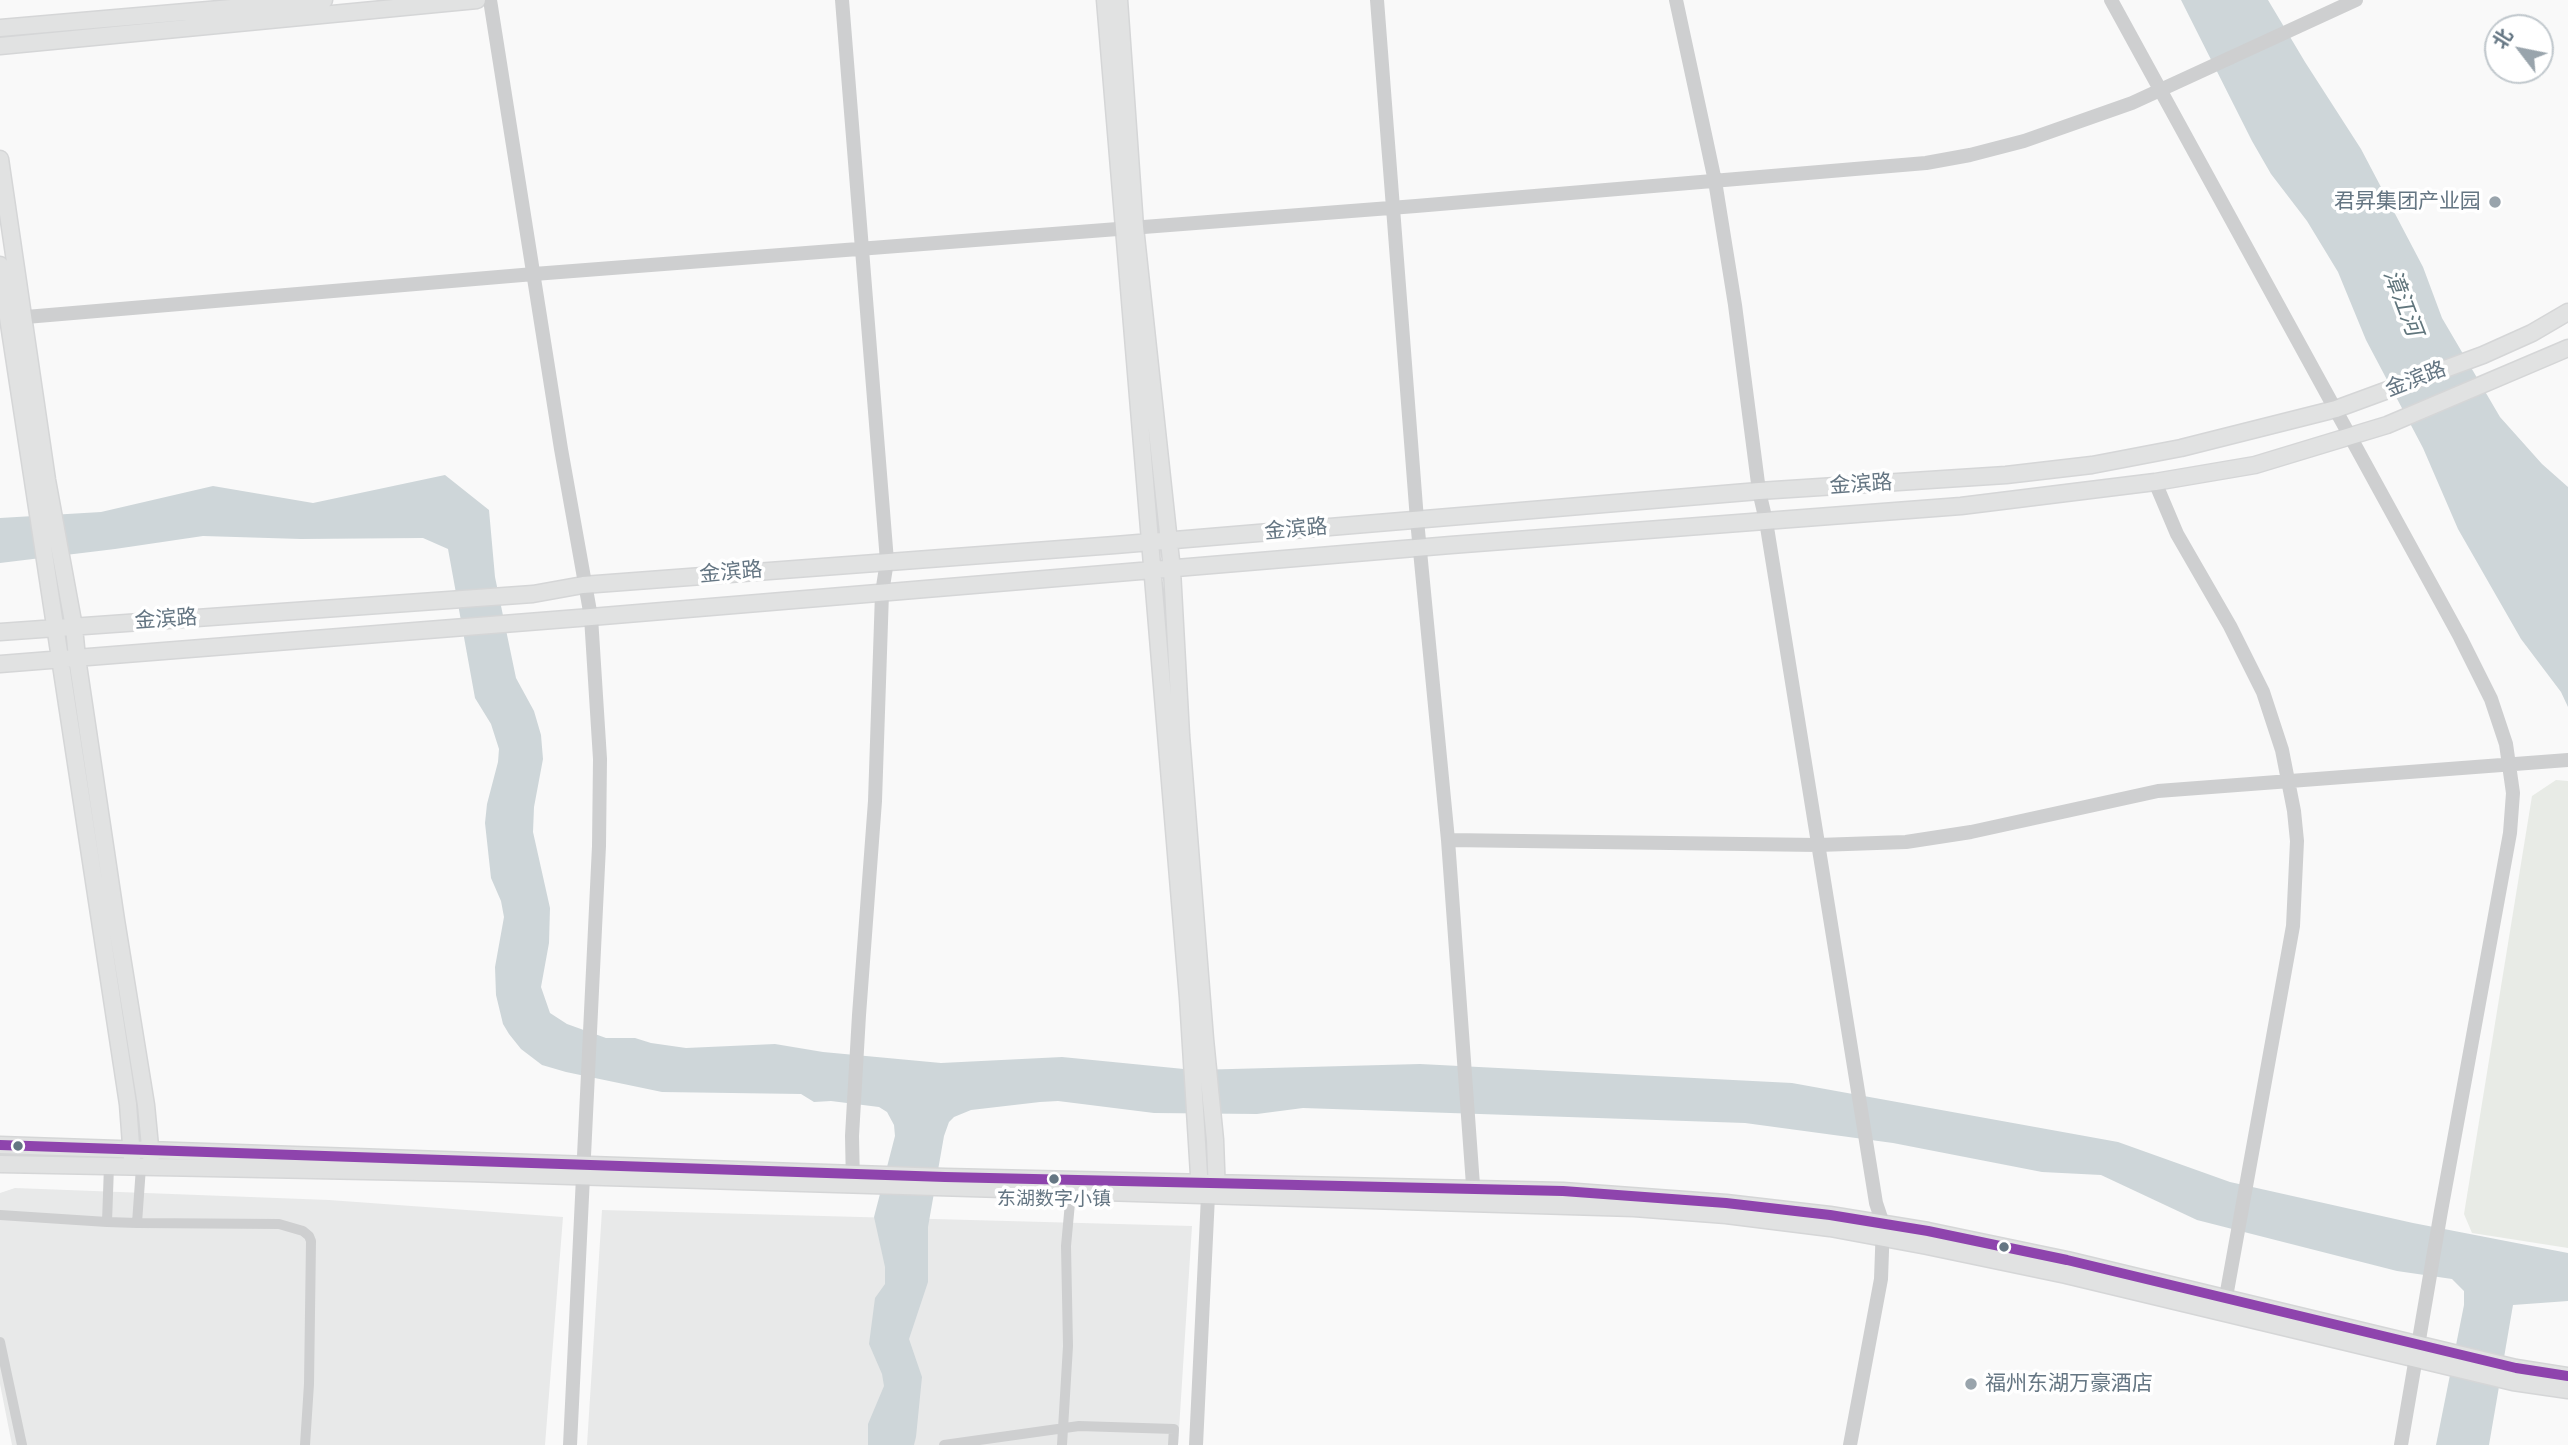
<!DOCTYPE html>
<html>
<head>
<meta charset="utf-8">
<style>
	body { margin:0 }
	#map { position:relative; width:2568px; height:1445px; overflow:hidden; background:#f9f9f9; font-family:"Space Grotesk","Noto Sans SC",sans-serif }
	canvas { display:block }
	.north { position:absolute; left:2484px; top:14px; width:70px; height:70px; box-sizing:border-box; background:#fff; border:2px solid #c1c8cd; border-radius:50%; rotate:302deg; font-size:19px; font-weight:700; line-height:28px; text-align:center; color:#657683 }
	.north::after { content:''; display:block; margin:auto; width:24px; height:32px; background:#99a4ac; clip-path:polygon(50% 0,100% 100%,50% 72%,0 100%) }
</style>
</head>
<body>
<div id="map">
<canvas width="2568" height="1445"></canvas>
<div class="north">北</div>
</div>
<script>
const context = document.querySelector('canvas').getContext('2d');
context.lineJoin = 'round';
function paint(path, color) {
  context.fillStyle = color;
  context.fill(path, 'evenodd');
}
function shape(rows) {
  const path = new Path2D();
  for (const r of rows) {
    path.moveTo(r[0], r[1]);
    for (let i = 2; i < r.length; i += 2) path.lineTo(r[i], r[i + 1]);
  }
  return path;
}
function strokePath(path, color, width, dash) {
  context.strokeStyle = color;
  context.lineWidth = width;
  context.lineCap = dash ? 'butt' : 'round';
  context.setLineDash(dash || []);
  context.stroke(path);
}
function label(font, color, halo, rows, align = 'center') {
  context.font = font + ' "Space Grotesk","Noto Sans SC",sans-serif';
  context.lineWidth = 7;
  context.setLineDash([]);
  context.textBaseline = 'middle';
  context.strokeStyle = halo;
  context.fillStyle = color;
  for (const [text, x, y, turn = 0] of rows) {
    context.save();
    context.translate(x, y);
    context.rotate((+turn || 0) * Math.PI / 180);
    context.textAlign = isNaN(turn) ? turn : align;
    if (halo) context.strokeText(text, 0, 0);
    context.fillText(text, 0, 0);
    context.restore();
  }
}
paint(shape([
	[15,1188,329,1200,563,1217,545,1445,12,1445,0,1384,0,1193],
	[602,1210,1192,1226,1178,1445,587,1445]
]), '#e8e9e9');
paint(shape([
	[2556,780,2568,781,2568,1248,2472,1233,2464,1214,2532,796]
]), '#e8ebe6');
paint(shape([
	[2181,0,2268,0,2305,62,2361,149,2423,267,2442,318,2500,417,2542,464,2568,487,2568,707,2561,692,2521,639,2458,529,2423,448,2366,340,2338,272,2307,221,2271,174,2252,141],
	[445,475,489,510,495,577,516,678,534,711,541,735,543,759,534,807,533,832,550,908,549,943,541,987,550,1013,567,1024,606,1038,635,1038,651,1043,686,1048,775,1044,823,1052,941,1063,1062,1057,1194,1070,1420,1064,1792,1083,2118,1142,2230,1182,2413,1223,2568,1253,2568,1301,2513,1305,2489,1445,2436,1445,2464,1305,2464,1291,2452,1279,2397,1271,2197,1220,2101,1175,2042,1172,1893,1143,1745,1123,1303,1108,1257,1114,1154,1113,1058,1101,1040,1102,971,1110,954,1117,949,1122,944,1136,928,1227,928,1282,909,1339,922,1377,916,1437,914,1445,868,1445,868,1424,884,1386,882,1374,869,1344,875,1298,885,1284,885,1267,874,1217,895,1136,894,1125,887,1112,879,1107,831,1101,814,1102,801,1094,662,1092,566,1072,542,1065,521,1049,509,1034,503,1024,496,995,495,967,504,917,501,901,491,878,485,823,487,804,498,762,499,749,491,724,475,698,448,549,423,538,301,539,203,536,115,549,0,563,0,518,101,512,213,486,313,503]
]), '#ced6d9');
const secondary = shape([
	[1105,0,1188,998,1200,1191],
	[1119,0,1135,227,1172,570,1181,735,1205,1039,1215,1140,1217,1194],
	[0,28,324,0],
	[0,46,477,0],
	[0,159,47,480,74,627,77,658,116,920,146,1105,151,1157],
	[0,265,128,1104,132,1158],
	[0,632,533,594,583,585,1115,545,1759,491,2006,475,2092,465,2181,448,2336,409,2483,355,2532,333,2568,312],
	[0,664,591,617,1451,545,1961,506,2155,482,2255,465,2387,425,2568,348],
	[0,1145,945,1177,1563,1191,1726,1203,1830,1215,1928,1231,2067,1260,2516,1368,2568,1376],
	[0,1164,471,1173,1634,1208,1726,1215,1830,1228,1927,1246,2066,1275,2513,1382,2568,1390]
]);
strokePath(secondary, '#d5d6d7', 19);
strokePath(shape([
	[109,1166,107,1222,137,1223,141,1167],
	[0,1215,107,1222],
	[137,1223,279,1224,303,1231,309,1236,311,1241,309,1384,305,1445],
	[0,1342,22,1445],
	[944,1445,1079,1426,1174,1429,1173,1445],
	[1062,1445,1068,1346,1066,1246,1071,1192]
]), '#cecfd0', 10);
strokePath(shape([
	[490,0,561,449,591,617,600,759,599,846,570,1445],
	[842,0,887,561,882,593,875,801,859,1015,852,1136,853,1185],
	[1377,0,1417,520,1448,840,1474,1199],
	[1676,0,1715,181,1735,305,1759,491,1766,521,1876,1203,1883,1224,1881,1279,1850,1445],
	[2111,0,2460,637,2491,699,2506,744,2513,793,2510,833,2441,1211,2401,1445],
	[14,318,534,274,1416,206,1926,163,1970,155,2024,141,2132,103,2356,0],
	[2155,482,2177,534,2230,626,2263,692,2282,750,2294,811,2297,841,2293,926,2224,1308],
	[1448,840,1818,845,1906,842,1971,832,2158,791,2568,760],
	[1196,1445,1208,1196]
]), '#cecfd0', 14);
strokePath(secondary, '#e1e2e2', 16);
strokePath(shape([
	[0,1145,945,1177,1563,1191,1726,1203,1830,1215,1928,1231,2067,1260,2516,1368,2568,1376]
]), '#8e44ad', 10);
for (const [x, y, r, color] of [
	[2495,202,7,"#99a4ac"],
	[18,1146,6,"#657683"],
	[1054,1179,6,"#657683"],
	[2004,1247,6,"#657683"],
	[1971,1384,7,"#99a4ac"]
]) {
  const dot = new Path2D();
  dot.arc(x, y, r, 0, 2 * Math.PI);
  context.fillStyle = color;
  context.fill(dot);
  strokePath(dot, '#fff', 2.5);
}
label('19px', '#657683', '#fff', [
	["东湖数字小镇",1054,1200]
]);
label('21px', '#657683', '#fff', [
	["君昇集团产业园",2481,202],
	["福州东湖万豪酒店",1985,1384,"left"]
], 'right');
label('21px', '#657683', '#fff', [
	["金滨路",2416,380,-21],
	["金滨路",1861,485,-4],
	["金滨路",1296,530,-5],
	["金滨路",731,573,-5],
	["金滨路",166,620,-4]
]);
label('italic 23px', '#60757c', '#fff', [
	["漳江河",2402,303,69]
]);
</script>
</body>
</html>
